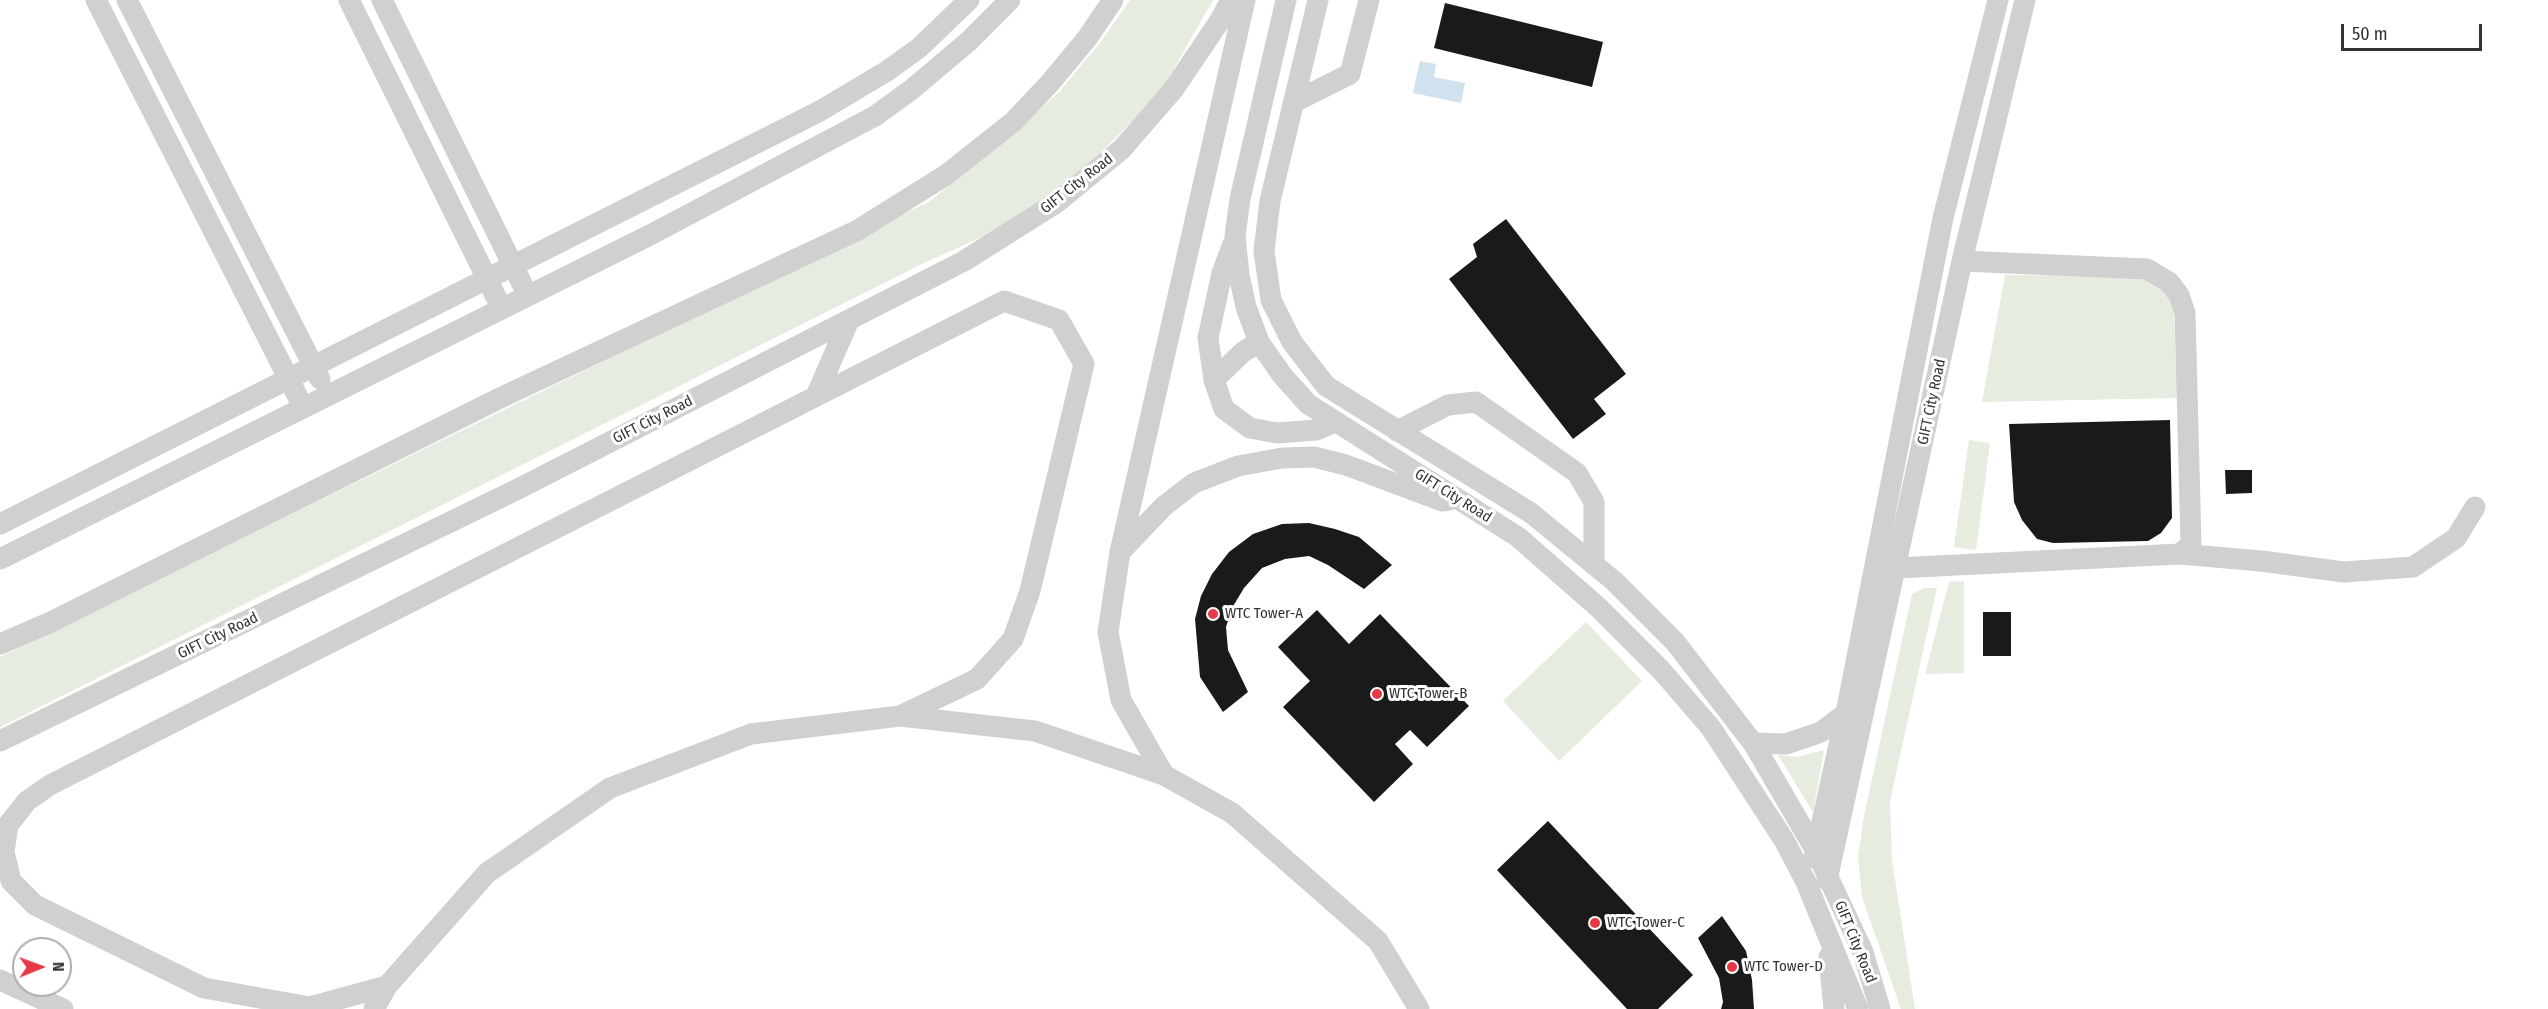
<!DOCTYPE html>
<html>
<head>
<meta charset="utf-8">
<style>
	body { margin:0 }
	#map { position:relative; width:2548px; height:1009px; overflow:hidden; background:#fff; font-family:"Fira Sans Condensed",sans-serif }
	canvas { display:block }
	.north { position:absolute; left:12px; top:937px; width:60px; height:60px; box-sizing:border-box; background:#fff; border:2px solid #adadad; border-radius:50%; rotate:89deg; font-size:16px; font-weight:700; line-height:24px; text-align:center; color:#333 }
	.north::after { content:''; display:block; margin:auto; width:21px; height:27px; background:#e63946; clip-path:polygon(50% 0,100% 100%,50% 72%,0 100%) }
	.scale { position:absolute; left:2341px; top:24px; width:141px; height:27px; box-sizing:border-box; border:3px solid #333; border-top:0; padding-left:8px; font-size:18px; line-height:21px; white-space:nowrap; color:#333; -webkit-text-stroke:4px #fff; paint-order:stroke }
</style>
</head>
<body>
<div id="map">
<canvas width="2548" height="1009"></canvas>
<div class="north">N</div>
<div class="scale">50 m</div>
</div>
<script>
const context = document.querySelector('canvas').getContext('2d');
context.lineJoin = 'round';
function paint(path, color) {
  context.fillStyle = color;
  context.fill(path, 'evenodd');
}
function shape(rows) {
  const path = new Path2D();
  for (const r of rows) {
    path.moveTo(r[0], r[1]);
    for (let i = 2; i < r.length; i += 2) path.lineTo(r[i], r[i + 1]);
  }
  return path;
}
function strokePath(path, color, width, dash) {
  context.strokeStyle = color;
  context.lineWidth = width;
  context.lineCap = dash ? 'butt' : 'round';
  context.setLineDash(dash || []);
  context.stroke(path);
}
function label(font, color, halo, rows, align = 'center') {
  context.font = font + ' "Fira Sans Condensed",sans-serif';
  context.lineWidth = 6;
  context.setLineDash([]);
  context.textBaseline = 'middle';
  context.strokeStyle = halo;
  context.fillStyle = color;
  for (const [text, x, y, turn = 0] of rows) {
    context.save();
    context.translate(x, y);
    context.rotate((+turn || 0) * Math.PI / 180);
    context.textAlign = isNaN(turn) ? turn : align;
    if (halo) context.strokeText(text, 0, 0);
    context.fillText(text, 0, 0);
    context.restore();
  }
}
paint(shape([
	[1130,0,1213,0,1165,84,1126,128,1080,172,1009,225,924,263,0,727,0,657,930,201,995,149,1059,92,1100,43],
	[2005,275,2138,276,2155,282,2167,294,2174,311,2177,398,1982,402],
	[1969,440,1990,443,1976,550,1954,547],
	[1964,581,1964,673,1925,674,1949,582],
	[1924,588,1937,588,1890,801,1892,860,1915,1009,1901,1009,1862,897,1858,856,1864,816,1912,594],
	[1586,622,1642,681,1559,761,1503,701],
	[1824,750,1813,812,1778,755,1797,757]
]), '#e6ecdf');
paint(shape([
	[1420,61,1436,64,1434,77,1465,83,1461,103,1413,93]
]), '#cfe2ee');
paint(shape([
	[1445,3,1603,42,1592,87,1434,48],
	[1506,219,1626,374,1594,399,1606,414,1573,439,1449,279,1477,257,1473,244],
	[2170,420,2172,518,2161,533,2148,541,2053,543,2037,539,2022,520,2014,502,2009,424],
	[2225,470,2252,470,2252,493,2226,494],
	[1309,523,1335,529,1359,537,1392,565,1364,589,1328,565,1309,556,1285,559,1262,568,1244,588,1232,608,1226,627,1228,650,1248,692,1223,712,1200,677,1195,619,1201,596,1212,574,1229,552,1253,534,1282,524],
	[1317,610,1349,644,1380,614,1469,706,1427,747,1410,730,1395,744,1413,764,1374,802,1283,707,1310,681,1278,647],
	[1983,612,2011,612,2011,656,1983,656],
	[1548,821,1693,975,1658,1009,1627,1009,1497,870],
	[1722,916,1746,951,1752,980,1754,1009,1721,1009,1723,1002,1719,978,1698,938]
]), '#1a1a1a');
strokePath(shape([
	[96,0,303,407],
	[127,0,320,379],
	[349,0,502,309],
	[382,0,528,296],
	[1286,0,1240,199,1235,236,1239,275,1246,307,1259,342,1282,375,1308,404,1518,537,1599,608,1661,670,1711,728,1784,840,1806,882,1858,1009],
	[1318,0,1270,201,1264,251,1271,300,1292,342,1326,386,1531,513,1614,581,1675,642,1753,743,1816,851,1863,952,1880,1009],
	[1294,102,1350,74,1369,0],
	[1233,244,1222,273,1208,338,1214,380,1224,409,1250,428,1277,433,1316,430,1335,422],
	[1214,380,1243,352,1259,342],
	[816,396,849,320],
	[1397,431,1448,405,1476,402,1577,473,1594,502,1594,565],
	[0,524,820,111,887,71,919,48,969,0],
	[1120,552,1164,506,1194,483,1238,466,1282,458,1314,457,1346,465,1442,501,1449,500],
	[2180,554,2261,561,2344,572,2413,567,2456,538,2475,507],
	[0,559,650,235,875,116,911,90,969,41,1010,0],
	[1896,568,2180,554,2191,544,2185,313,2179,295,2169,282,2147,269,1962,261],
	[0,644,51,622,502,397,858,230,946,175,1013,122,1050,83,1088,37,1113,0],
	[0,741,516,490,964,261,1056,203,1122,149,1173,90,1219,22,1231,0],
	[1753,743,1786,744,1821,732,1846,713],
	[1164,775,1121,700,1108,632,1120,552,1245,0],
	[1814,858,1846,713,1943,218,1998,0],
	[1827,880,1962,261,2025,0],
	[1829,957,1834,1009],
	[0,980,63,1009],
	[387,986,310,1007,204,988,35,905,11,881,4,852,8,825,27,801,50,785,1004,301,1059,320,1084,364,1030,591,1013,639,977,679,900,716],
	[374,1009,387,986,487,873,610,788,751,734,900,716,1035,731,1164,775,1232,813,1378,941,1419,1009]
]), '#d0d0d0', 21);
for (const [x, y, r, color] of [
	[1213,614,6,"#e63946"],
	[1377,694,6,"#e63946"],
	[1595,923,6,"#e63946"],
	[1732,967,6,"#e63946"]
]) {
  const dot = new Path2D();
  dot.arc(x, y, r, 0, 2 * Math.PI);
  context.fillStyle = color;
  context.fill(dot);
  strokePath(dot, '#fff', 2);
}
label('15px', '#333', '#fff', [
	["GIFT City Road",1077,184,-38],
	["GIFT City Road",1932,402,-78],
	["GIFT City Road",653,420,-27],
	["GIFT City Road",1453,496,32],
	["GIFT City Road",218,636,-26],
	["GIFT City Road",1855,942,68]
]);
label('15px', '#333', '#fff', [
	["WTC Tower-A",1225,614],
	["WTC Tower-B",1389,694],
	["WTC Tower-C",1607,923],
	["WTC Tower-D",1744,967]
], 'left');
</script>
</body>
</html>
